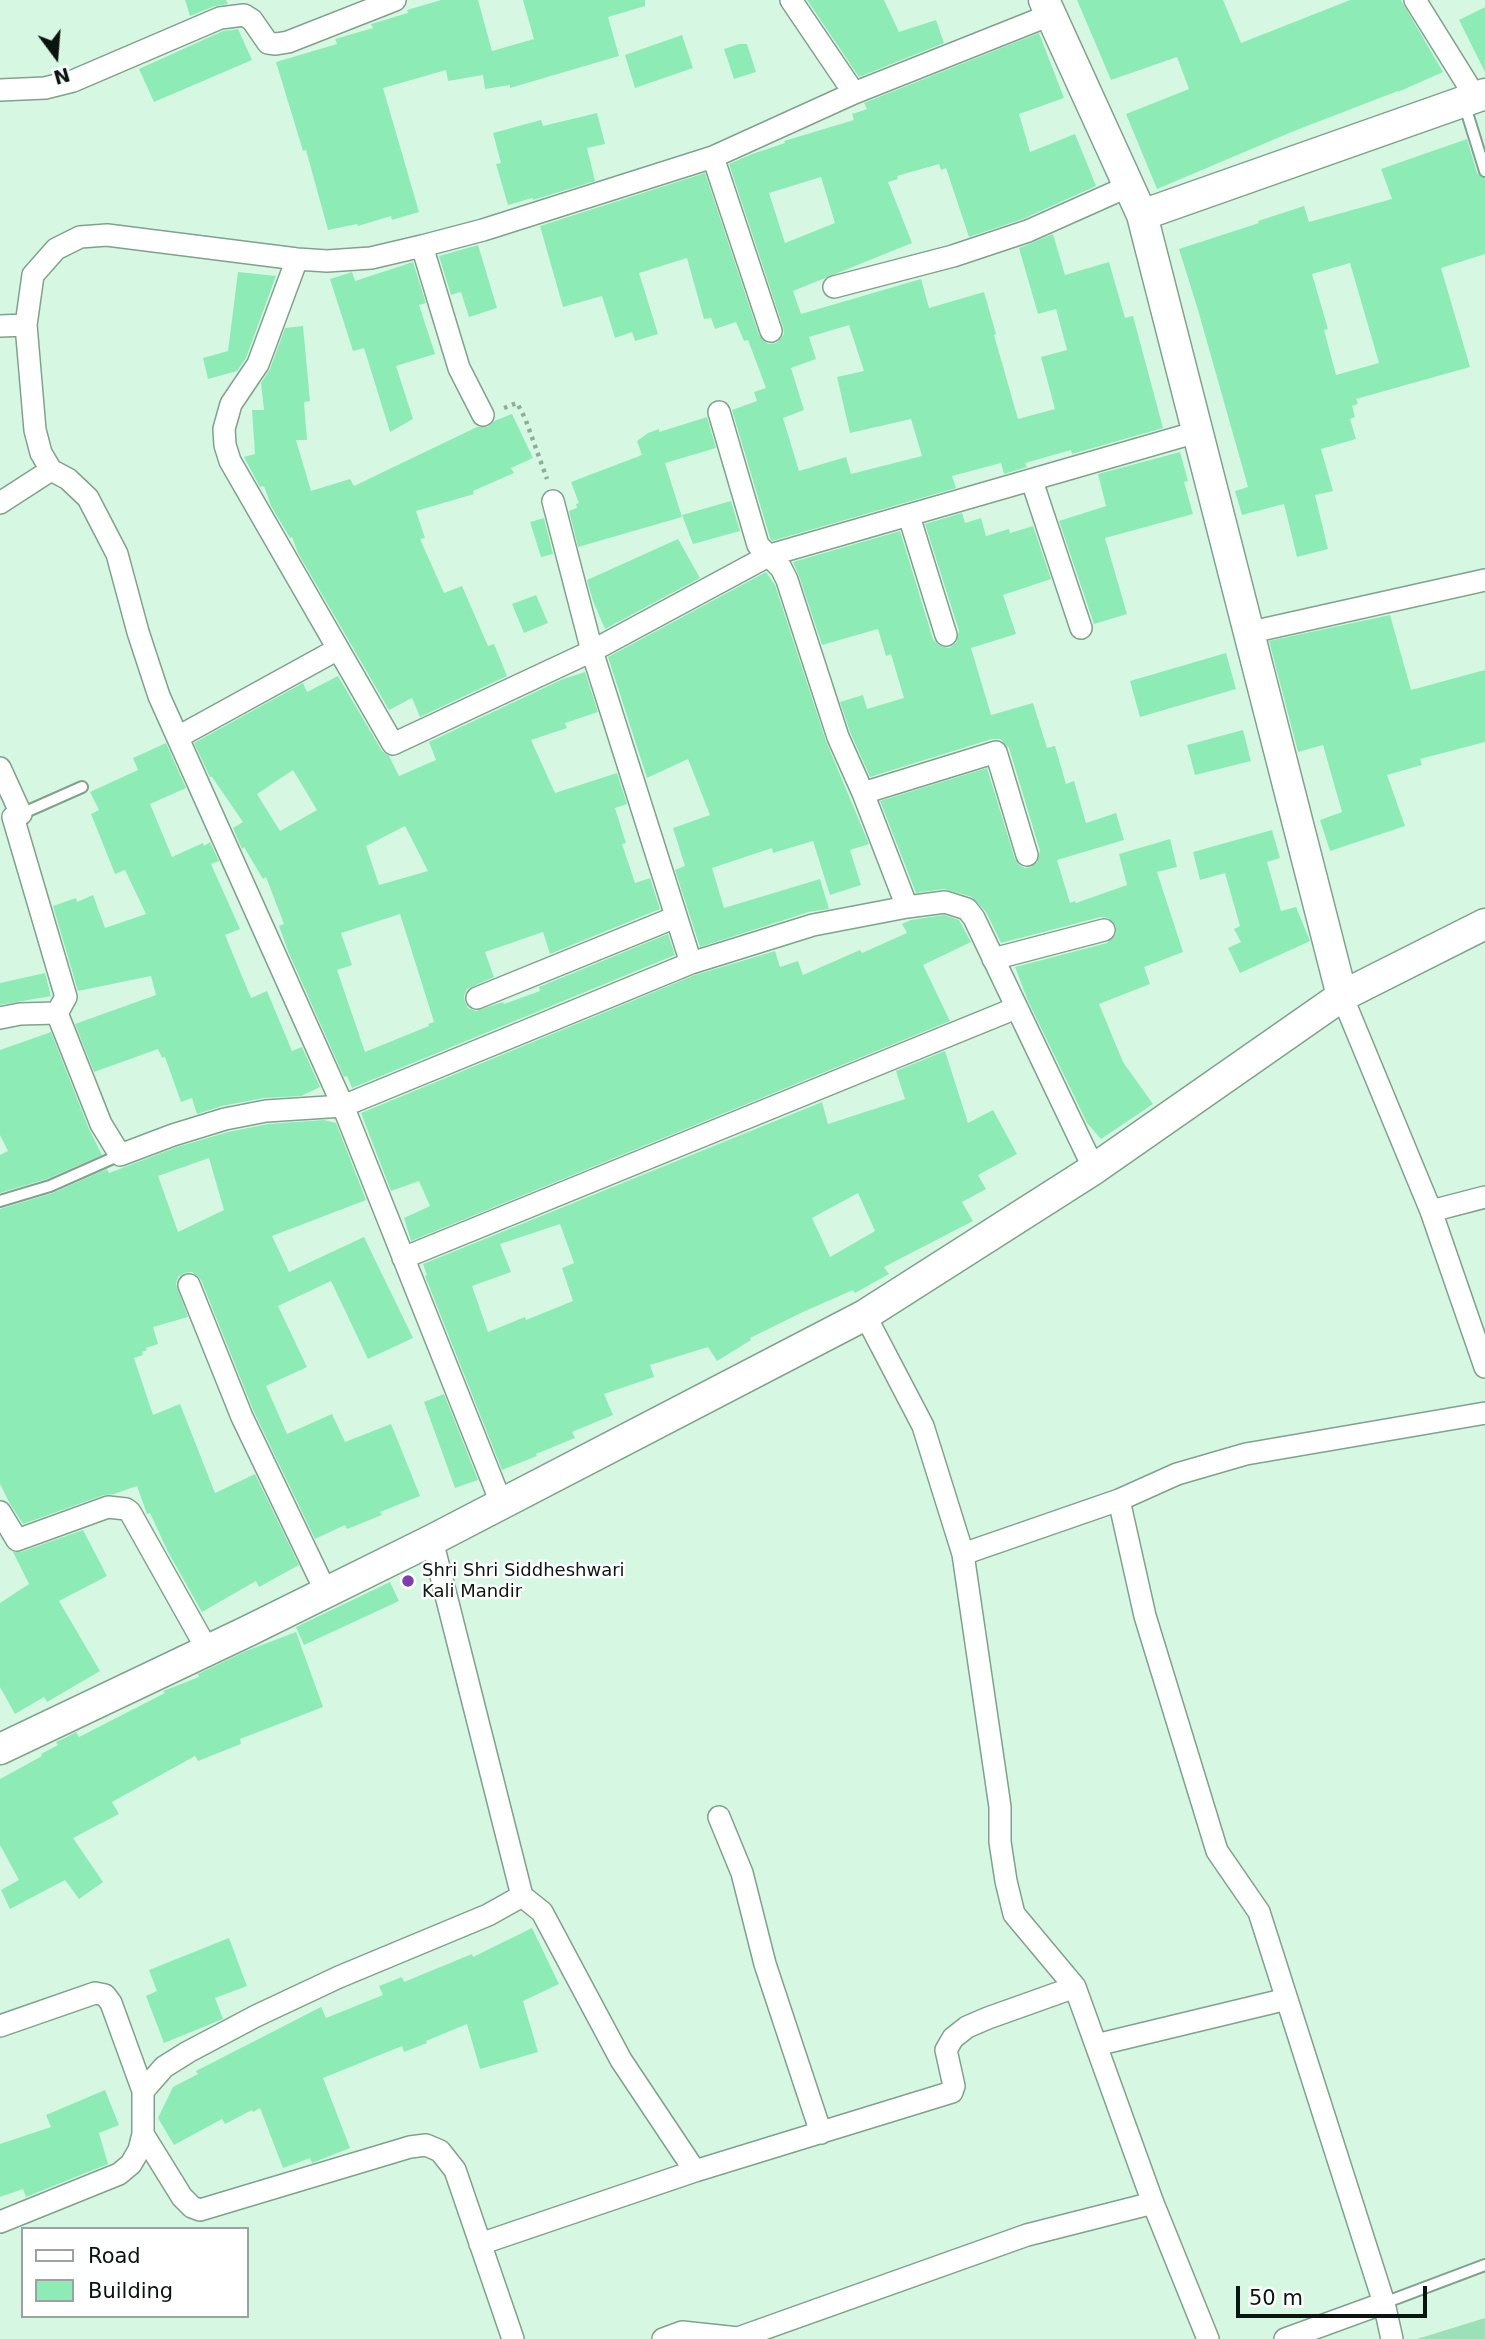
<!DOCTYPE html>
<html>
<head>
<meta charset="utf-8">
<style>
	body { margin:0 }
	#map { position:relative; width:1485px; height:2339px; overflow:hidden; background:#d6f8e2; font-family:"DejaVu Sans",sans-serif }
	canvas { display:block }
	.legend { position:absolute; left:21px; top:2227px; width:228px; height:91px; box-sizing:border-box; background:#fff; border:2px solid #9da19f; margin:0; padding:9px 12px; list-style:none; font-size:21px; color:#09150e }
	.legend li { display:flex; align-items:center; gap:14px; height:35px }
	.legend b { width:35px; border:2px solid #9da19f }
	.north { position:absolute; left:21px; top:21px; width:70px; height:70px; -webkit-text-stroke:5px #fff; paint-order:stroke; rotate:164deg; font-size:19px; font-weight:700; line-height:28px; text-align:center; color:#09150e }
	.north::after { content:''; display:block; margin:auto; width:24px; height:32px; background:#09150e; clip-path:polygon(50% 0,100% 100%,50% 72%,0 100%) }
	.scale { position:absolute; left:1236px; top:2286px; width:191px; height:32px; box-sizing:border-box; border:4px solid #09150e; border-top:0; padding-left:9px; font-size:21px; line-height:24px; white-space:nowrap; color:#09150e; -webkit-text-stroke:5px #fff; paint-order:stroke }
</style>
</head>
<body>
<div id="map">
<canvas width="1485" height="2339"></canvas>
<ul class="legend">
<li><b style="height:9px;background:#fff"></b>Road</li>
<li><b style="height:19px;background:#8decb5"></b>Building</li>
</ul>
<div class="north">N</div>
<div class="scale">50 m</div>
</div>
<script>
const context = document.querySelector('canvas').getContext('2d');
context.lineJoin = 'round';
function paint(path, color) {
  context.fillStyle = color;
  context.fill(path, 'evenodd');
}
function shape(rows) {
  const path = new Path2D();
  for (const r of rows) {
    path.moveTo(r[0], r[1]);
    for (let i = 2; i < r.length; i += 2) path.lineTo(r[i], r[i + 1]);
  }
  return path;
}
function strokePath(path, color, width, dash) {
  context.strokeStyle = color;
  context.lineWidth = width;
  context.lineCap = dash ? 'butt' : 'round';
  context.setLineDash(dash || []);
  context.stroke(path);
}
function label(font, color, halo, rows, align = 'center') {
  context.font = font + ' "DejaVu Sans",sans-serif';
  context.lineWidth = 5;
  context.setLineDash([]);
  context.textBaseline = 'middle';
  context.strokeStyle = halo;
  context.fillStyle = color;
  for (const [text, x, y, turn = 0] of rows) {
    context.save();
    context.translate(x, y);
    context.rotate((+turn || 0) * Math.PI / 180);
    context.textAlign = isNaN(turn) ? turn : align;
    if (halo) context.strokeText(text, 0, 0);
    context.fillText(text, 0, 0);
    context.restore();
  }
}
paint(shape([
	[1485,2318,1485,2339,1417,2339]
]), '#9ce0b7');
paint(shape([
	[185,0,226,0,228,4,215,6,190,16],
	[441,0,478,0,492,51,534,39,523,0,645,0,645,6,608,17,619,56,510,88,510,85,485,89,483,75,448,81,446,70,383,88,419,212,392,220,391,216,358,226,357,224,328,230,306,150,303,151,276,62,337,44,335,39,373,28,371,24,408,13,407,10],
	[807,0,884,0,899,32,936,20,944,43,859,77],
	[1077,0,1223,0,1241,43,1350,0,1401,0,1443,72,1398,92,1398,91,1294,131,1157,189,1126,114,1189,89,1177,57,1111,80],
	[1485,7,1485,72,1459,20],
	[238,29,252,60,154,102,139,69,223,31],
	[1039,33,1064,98,1019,114,1030,152,1075,134,1096,186,1023,219,969,237,946,168,941,170,939,164,897,176,898,179,888,182,912,243,793,291,801,314,921,279,929,308,984,292,996,334,994,335,1018,419,1055,409,1041,357,1067,350,1056,309,1038,314,1019,248,1053,234,1065,275,1109,262,1125,318,1133,316,1163,428,1072,454,1071,450,1025,463,1027,467,1004,474,1001,463,952,476,956,488,772,541,770,538,732,410,757,401,754,392,766,388,748,340,744,341,736,322,715,329,711,318,704,319,687,258,639,273,658,334,635,341,632,332,615,338,602,296,563,307,540,226,705,173,759,335,768,344,776,343,784,334,783,327,729,164,752,154,785,143,784,141,854,120,852,114,867,109,864,103],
	[821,177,835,223,785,243,769,193],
	[849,325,864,371,837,377,850,433,911,419,922,456,851,474,846,457,799,471,783,418,804,410,791,368,816,359,809,337],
	[682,35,693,68,635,88,625,55],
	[739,44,747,44,756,72,734,79,724,49],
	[597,113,605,144,587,148,595,181,533,200,532,198,508,205,496,164,501,163,493,133,541,120,543,126],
	[1467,139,1477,173,1485,179,1485,254,1441,268,1470,367,1356,399,1358,404,1352,406,1355,417,1350,419,1356,439,1321,449,1333,491,1315,495,1328,549,1297,557,1284,504,1242,515,1235,491,1248,487,1198,310,1179,249,1259,223,1258,221,1304,206,1309,222,1392,199,1381,169],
	[1350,263,1379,363,1336,375,1324,330,1328,329,1312,274],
	[478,245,497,308,469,317,461,292,451,295,439,256],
	[413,262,426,303,419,305,435,354,396,366,413,419,390,432,364,348,353,351,330,279,352,272,355,281],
	[238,272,276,276,246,358,237,371,208,379,203,358,228,351],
	[303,326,310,401,304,402,307,440,296,440,311,491,350,479,354,486,477,427,488,427,494,421,512,414,533,458,511,468,514,473,473,491,474,494,416,511,425,538,420,539,444,593,462,586,488,646,494,644,507,676,420,717,412,698,389,710,298,553,292,537,290,538,271,506,264,486,260,487,244,457,255,454,252,410,264,410,261,383,270,369,285,328],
	[707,417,716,448,665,463,682,517,578,547,569,511,577,508,576,504,579,503,571,482,642,455,637,441,648,433,659,429,659,432],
	[1180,452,1188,481,1184,482,1193,514,1105,538,1127,614,1094,624,1059,521,1106,506,1098,474],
	[731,501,740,531,693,544,682,515],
	[962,513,965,523,981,518,986,536,1009,529,1010,533,1033,526,1051,579,1003,595,1016,634,971,648,991,715,1033,703,1047,748,1055,746,1066,784,1074,781,1086,823,1116,813,1124,840,1057,860,1070,903,1075,901,1076,903,1127,885,1119,854,1170,839,1177,867,1157,872,1183,952,1144,967,1150,984,1099,1004,1123,1062,1153,1104,1101,1139,1087,1123,1077,1102,1028,1001,1015,967,1107,943,1116,934,1116,926,1108,918,1101,917,1001,943,986,912,972,897,944,889,916,893,880,801,987,768,1015,859,1019,865,1025,868,1031,867,1037,863,1040,851,1009,748,1000,739,992,739,870,777,850,732,840,702,863,695,867,709,904,698,891,654,886,656,878,629,822,645,799,576,793,562,900,531,933,639,938,645,949,648,956,643,959,631,925,524],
	[544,518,553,554,541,557,530,522],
	[678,539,700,578,605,629,593,601,587,580],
	[766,572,775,585,826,741,869,844,850,850,861,885,830,895,813,841,773,853,772,848,712,868,724,908,820,879,829,909,809,912,700,947,675,870,685,866,673,828,710,815,688,759,647,778,608,657],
	[536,595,548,623,524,633,512,604],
	[1390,615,1411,690,1485,670,1485,742,1420,759,1422,765,1387,775,1405,826,1330,851,1320,820,1342,812,1323,745,1298,752,1269,641],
	[1226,653,1236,689,1140,717,1130,681],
	[585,672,598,712,565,723,567,728,531,740,555,793,617,773,627,804,615,808,626,843,622,844,635,883,650,878,660,909,550,954,543,932,485,952,494,977,467,989,464,996,465,1002,468,1008,476,1011,503,1002,504,1004,540,991,539,987,668,934,675,955,352,1088,347,1076,344,1077,288,951,279,926,284,924,266,877,263,879,244,847,242,849,233,828,243,822,212,777,210,777,194,743,303,683,307,692,338,676,382,751,389,756,399,776,436,760,429,742,563,679],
	[293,770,317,810,280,831,257,794],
	[405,826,428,871,379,885,366,846],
	[400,914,434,1022,428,1024,429,1026,365,1052,337,970,352,965,341,933],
	[1243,730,1251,761,1195,775,1187,745],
	[166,743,186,788,150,804,172,857,203,843,204,846,210,842,219,861,211,864,240,929,225,935,251,998,267,991,292,1051,302,1047,320,1087,301,1096,264,1098,222,1106,197,1114,192,1098,181,1102,165,1057,162,1058,158,1049,94,1072,75,1024,156,995,151,976,78,991,53,906,76,898,77,902,93,895,105,928,146,914,125,870,115,874,91,814,99,810,90,792,138,770,133,758],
	[1272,830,1280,858,1267,862,1281,911,1296,907,1310,941,1240,973,1228,948,1241,942,1234,929,1240,926,1225,873,1200,880,1193,852],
	[944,915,959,920,971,942,923,965,950,1021,411,1241,404,1218,430,1206,419,1181,391,1191,361,1113,695,975,775,951,780,967,798,961,803,975,860,950,862,953,907,933,902,924,911,920],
	[45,973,51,996,0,1005,0,983],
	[51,1032,89,1129,102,1155,47,1179,0,1193,0,1155,8,1151,0,1135,0,1050],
	[945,1051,968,1123,993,1110,1017,1154,978,1175,986,1189,962,1202,973,1221,884,1267,889,1274,855,1293,853,1290,803,1312,750,1338,751,1340,717,1361,708,1347,650,1365,654,1377,604,1394,613,1415,572,1432,575,1438,536,1454,537,1456,502,1470,425,1276,427,1275,423,1264,822,1102,828,1124,905,1099,896,1071],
	[858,1193,875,1231,830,1257,812,1218],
	[560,1224,574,1263,562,1268,573,1301,526,1320,525,1317,488,1332,472,1286,511,1272,500,1244],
	[324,1120,336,1123,366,1200,272,1236,289,1272,364,1237,413,1338,368,1359,331,1281,278,1306,307,1367,266,1386,287,1434,332,1414,345,1442,391,1424,420,1496,380,1512,382,1515,347,1529,345,1525,315,1539,254,1412,201,1280,192,1272,184,1273,178,1277,176,1284,188,1317,153,1327,158,1344,146,1348,147,1350,142,1352,143,1355,134,1358,153,1415,180,1404,215,1493,255,1474,299,1565,259,1587,256,1581,202,1612,168,1552,150,1513,147,1514,137,1486,114,1494,104,1495,23,1524,10,1504,0,1484,0,1209,53,1193,107,1169,109,1173,177,1147,228,1132,268,1124],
	[209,1158,224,1210,178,1232,158,1176],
	[444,1394,478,1480,455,1488,424,1402],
	[83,1530,107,1576,59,1601,100,1671,47,1702,44,1697,15,1714,0,1687,0,1603,29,1584,13,1552,21,1552],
	[390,1582,399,1601,304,1645,296,1627],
	[296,1632,323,1707,240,1739,241,1744,198,1761,195,1756,112,1802,119,1814,73,1838,103,1882,79,1899,65,1880,10,1909,1,1890,19,1880,0,1845,0,1779,42,1756,41,1754,58,1745,56,1742,65,1738,76,1732,79,1737,165,1693,163,1691,199,1677,198,1674,246,1651],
	[532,1928,559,1984,523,2001,538,2052,480,2069,467,2024,426,2041,427,2043,404,2052,402,2046,323,2078,350,2148,312,2163,310,2158,283,2168,260,2108,253,2112,252,2110,225,2124,222,2119,174,2145,158,2118,173,2087,198,2074,196,2071,321,2007,326,2018,383,1995,379,1986,402,1977,404,1982,472,1954,473,1957],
	[229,1938,247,1986,215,1998,223,2019,164,2043,146,1996,157,1991,149,1970],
	[105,2090,119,2125,99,2133,108,2164,26,2197,23,2189,0,2197,0,2144,51,2127,46,2115]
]), '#8decb5');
const lane = shape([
	[1464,103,1485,171],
	[21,814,82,787],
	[0,1201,50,1186,120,1155],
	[1384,2303,1485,2265]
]);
const street = shape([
	[791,0,854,93],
	[1415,0,1476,98],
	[0,90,45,88,73,81,220,18,244,15,252,20,268,43,276,44,288,42,395,0],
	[713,157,771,331],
	[422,246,459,368,483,415],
	[297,259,258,364,231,404,224,429,225,445,230,461,393,744,592,651,770,555,1197,432],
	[834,287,953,256,1028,231,1129,186],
	[0,326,26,325],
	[719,412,758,545,781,568,787,580,838,737,863,793,907,907],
	[1032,481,1081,628],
	[553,501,592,651,691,963],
	[0,503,51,470],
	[909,516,946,635],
	[1247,633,1485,580],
	[178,737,338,649],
	[0,768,21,814,13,817,66,997,57,1013],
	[863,793,996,752,1027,855],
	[993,959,1104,930],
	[1342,996,1431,1211,1485,1367],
	[477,998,676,917],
	[0,1018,20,1014,57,1013,101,1124,120,1155,173,1135,225,1119,266,1111,343,1106,691,963,813,925,907,907,945,902,967,909,974,918,1094,1169],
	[1431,1211,1485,1197],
	[403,1258,1016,1008],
	[189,1285,242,1417,326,1592],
	[865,1315,923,1426,963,1554,1000,1807,1000,1842,1006,1881,1014,1914,1075,1987,1153,2203,1208,2339],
	[1119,1500,1145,1616,1217,1851,1259,1912,1384,2303,1285,2339],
	[502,1505,343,1106,159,696,138,632,117,554,88,498,68,479,51,470,41,453,35,430,26,325,33,275,56,249,80,237,107,235,297,259,327,261,371,258,422,246,483,230,713,157,854,93,1050,15],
	[0,1512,17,1540,108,1507,126,1509,130,1512,208,1651],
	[432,1540,522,1896,542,1912,621,2060,695,2171],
	[963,1554,1119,1500,1177,1474,1246,1454,1485,1413],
	[719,1817,742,1873,765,1964,821,2133],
	[0,2026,95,1993,105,1995,111,2003,143,2091],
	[1096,2045,1287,1999],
	[143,2134,182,2197,192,2207,200,2210,410,2147,426,2145,440,2151,455,2170,513,2339],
	[0,2222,119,2174,131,2164,139,2150,143,2134,143,2091,164,2067,188,2052,256,2016,339,1977,488,1915,522,1896],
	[480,2244,695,2171,952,2092,954,2086,946,2050,953,2038,967,2027,988,2018,1075,1987],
	[1384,2303,1392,2339],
	[663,2339,682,2332,738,2338,1027,2235,1153,2203]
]);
const secondary = shape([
	[1044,0,1142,215,1342,996],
	[1142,215,1485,94],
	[0,1749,248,1631,432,1540,865,1315,1094,1169,1342,996,1485,924]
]);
strokePath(lane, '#80a18c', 14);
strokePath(street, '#80a18c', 24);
strokePath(secondary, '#80a18c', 33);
strokePath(shape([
	[504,408,517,403,525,418,547,479]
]), '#92ac9b', 4.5, [3.5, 5]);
strokePath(lane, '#fff', 10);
strokePath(street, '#fff', 21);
strokePath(secondary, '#fff', 30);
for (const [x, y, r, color] of [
	[408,1581,7,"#803db1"]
]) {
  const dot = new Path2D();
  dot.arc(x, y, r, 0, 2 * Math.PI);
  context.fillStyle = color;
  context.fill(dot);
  strokePath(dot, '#fff', 2.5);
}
label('18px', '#09150e', '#fff', [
	["Shri Shri Siddheshwari",422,1571],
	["Kali Mandir",422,1592]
], 'left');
</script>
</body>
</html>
